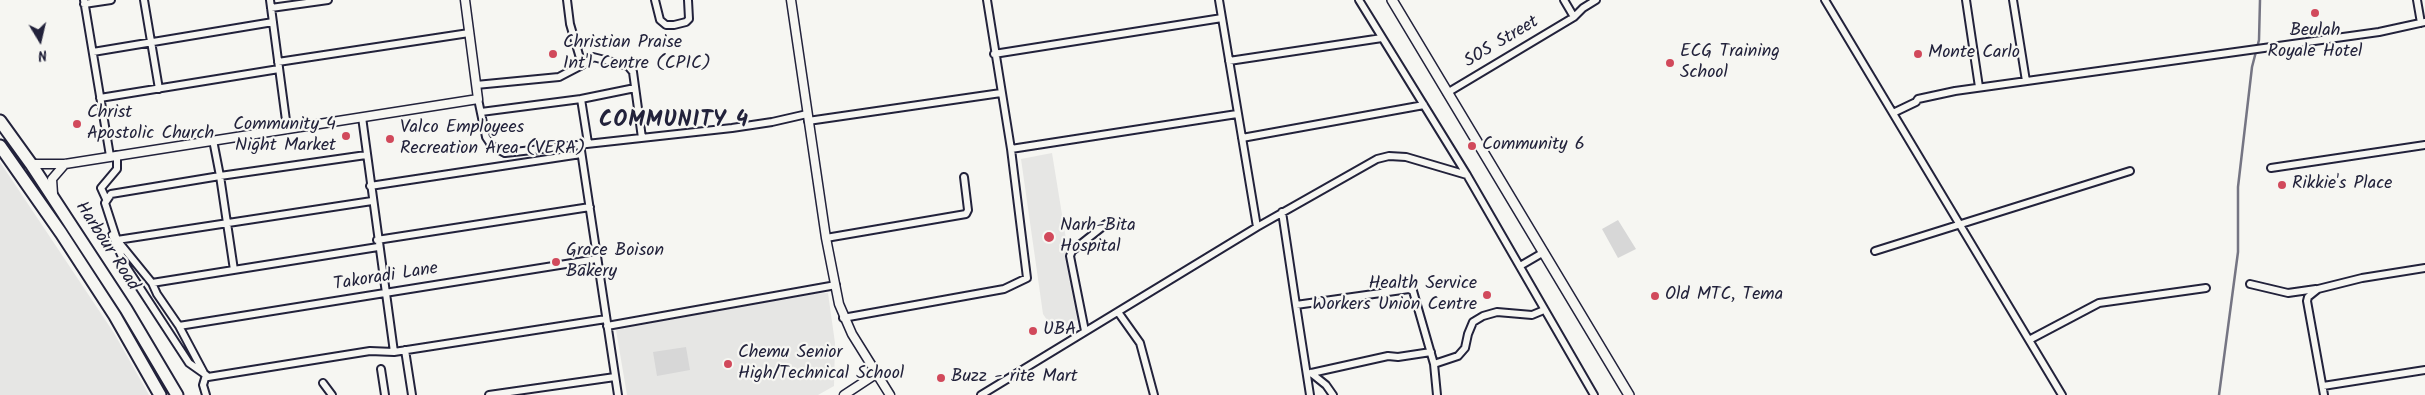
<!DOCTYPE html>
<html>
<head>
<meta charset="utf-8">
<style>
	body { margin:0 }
	#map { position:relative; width:2425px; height:395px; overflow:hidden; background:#f6f6f2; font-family:Kalam,sans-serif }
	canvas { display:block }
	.north { position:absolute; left:15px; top:15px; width:50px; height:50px; -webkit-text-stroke:4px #f6f6f2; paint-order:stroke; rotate:171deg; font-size:14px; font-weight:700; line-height:20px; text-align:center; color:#22223b }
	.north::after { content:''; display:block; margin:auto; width:18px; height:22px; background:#22223b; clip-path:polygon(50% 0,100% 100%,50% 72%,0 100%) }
</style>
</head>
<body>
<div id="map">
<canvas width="2425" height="395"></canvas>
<div class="north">N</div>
</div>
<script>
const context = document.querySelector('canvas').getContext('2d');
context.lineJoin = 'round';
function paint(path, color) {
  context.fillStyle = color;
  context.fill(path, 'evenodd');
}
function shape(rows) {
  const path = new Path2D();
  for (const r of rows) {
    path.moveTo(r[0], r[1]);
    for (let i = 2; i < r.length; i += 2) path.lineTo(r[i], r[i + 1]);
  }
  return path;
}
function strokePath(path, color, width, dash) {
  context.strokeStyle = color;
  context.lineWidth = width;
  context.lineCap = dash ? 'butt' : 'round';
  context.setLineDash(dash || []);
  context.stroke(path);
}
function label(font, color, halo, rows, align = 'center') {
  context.font = font + ' Kalam,sans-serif';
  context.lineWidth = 4.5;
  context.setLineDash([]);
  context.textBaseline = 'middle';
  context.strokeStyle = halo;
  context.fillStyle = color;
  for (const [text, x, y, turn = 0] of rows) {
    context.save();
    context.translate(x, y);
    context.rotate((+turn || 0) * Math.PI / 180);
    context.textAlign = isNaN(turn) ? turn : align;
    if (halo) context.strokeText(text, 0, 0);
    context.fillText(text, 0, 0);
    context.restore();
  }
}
paint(shape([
	[1052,153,1079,319,1055,332,1043,314,1021,159],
	[0,162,114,333,149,395,0,395],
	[828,293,835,343,834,386,818,395,627,395,616,330,802,294]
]), '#e6e6e4');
paint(shape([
	[1618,220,1636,249,1618,258,1602,229],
	[686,347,690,370,657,376,653,352]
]), '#d7d7d7');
strokePath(shape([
	[2219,395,2238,252,2238,187,2252,67,2259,40,2260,0]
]), '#757583', 2.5);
const minor = shape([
	[84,0,110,156],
	[144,0,159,89],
	[270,0,287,128],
	[567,0,570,24,582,65],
	[655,0,660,20,666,25,674,25,686,22,689,19,688,0],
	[1219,0,1257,227],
	[1359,0,1467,175,1594,395],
	[1564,0,1574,17],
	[1825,0,2062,395],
	[1966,0,1979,87],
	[2013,0,2026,81],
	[2417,0,2421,23],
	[84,4,111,0],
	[271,8,328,0],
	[93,52,273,22],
	[994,54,1222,18],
	[1229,61,1382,38],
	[278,62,469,33],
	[476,85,559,77,582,65,593,57,628,66,633,72,642,138],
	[1447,93,1574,17,1583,8,1596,0],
	[100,98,279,69],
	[478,99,486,137,492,146,505,153,732,128,772,122,807,114],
	[581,99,635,88],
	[481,112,581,99,588,143],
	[1893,113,1916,102,1918,99,1955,91,2379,32,2425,22],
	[362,117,394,352],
	[808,121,1001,93],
	[1242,138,1424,105],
	[213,140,220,176,366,155],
	[580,144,618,395],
	[1011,149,1237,114],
	[2271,168,2425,145],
	[370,186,581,154],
	[106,199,101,188,117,169,117,155],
	[1282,212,1296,305,1409,289,1413,291,1434,364,1437,395],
	[112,235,127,268,189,363,206,375,203,385,206,395],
	[826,238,966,214,968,210,964,177],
	[117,240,372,201],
	[377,240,590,207],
	[378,247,152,283,157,294,179,326,204,373,208,377,370,351,394,352,606,319],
	[1875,251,2130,171],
	[1520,266,1544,252],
	[152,283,117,240,105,203,111,194,220,176,234,270],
	[2250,284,2288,293,2316,289],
	[1296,305,1310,395],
	[1118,312,1140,343,1154,395],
	[843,318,1004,289,1027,278,1011,149,987,0],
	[179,326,597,259],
	[607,326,836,285],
	[1085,331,1070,256,1072,251,1106,224],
	[2029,340,2099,303,2206,288],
	[405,350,412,395],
	[1434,364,1458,356,1465,348,1468,334,1473,322,1483,316,1497,312,1532,315,1544,310],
	[381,369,385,395],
	[1311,373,1326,385,1333,395],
	[1307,374,1388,356,1398,357,1431,352],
	[323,383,332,395],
	[2323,386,2425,370],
	[489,395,615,377],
	[981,395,1257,227,1377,159,1389,156,1406,157,1467,175],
	[2324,395,2307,301,2308,297,2318,289,2362,278,2425,268]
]);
const tertiary = shape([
	[791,0,826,238,839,304,852,334,890,395],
	[31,164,65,164,478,99,465,0],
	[53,194,52,179,65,164],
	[844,395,876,374]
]);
const secondary = shape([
	[1392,0,1629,395]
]);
const trunk = shape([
	[0,121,31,164,126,309,177,395],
	[0,146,61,233,115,316,160,395]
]);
strokePath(minor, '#22223b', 10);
strokePath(tertiary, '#22223b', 11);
strokePath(secondary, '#22223b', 12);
strokePath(trunk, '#22223b', 15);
strokePath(minor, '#f6f6f2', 6);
strokePath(tertiary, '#f6f6f2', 8);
strokePath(secondary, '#f6f6f2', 9);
strokePath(trunk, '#f6f6f2', 11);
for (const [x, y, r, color] of [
	[2315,13,5,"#d1495b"],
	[553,54,5,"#d1495b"],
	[1918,54,5,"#d1495b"],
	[1670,63,5,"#d1495b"],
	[77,124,5,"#d1495b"],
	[346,136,5,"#d1495b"],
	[390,139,5,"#d1495b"],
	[1472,146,5,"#d1495b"],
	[2282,185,5,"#d1495b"],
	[1049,237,6,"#d1495b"],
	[556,262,5,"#d1495b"],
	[1487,295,5,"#d1495b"],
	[1655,296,5,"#d1495b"],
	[1033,331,5,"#d1495b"],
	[728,364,5,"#d1495b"],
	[941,378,5,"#d1495b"]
]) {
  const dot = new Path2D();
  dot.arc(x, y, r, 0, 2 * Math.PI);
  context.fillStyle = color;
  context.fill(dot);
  strokePath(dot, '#f6f6f2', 2);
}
label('18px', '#22223b', '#f6f6f2', [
	["Beulah",2315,32,"center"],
	["Royale Hotel",2315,53,"center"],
	["Christian Praise",563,44],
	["Int'l Centre (CPIC)",563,65],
	["ECG Training",1680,53],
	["School",1680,74],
	["Monte Carlo",1928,54],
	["Christ",87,114],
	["Apostolic Church",87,135],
	["Community 4",336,126,"right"],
	["Night Market",336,147,"right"],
	["Valco Employees",400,129],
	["Recreation Area (VERA)",400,150],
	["Community 6",1482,146],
	["Rikkie's Place",2292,185],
	["Narh-Bita",1060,227],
	["Hospital",1060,248],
	["Grace Boison",566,252],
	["Bakery",566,273],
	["Health Service",1477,285,"right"],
	["Workers Union Centre",1477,306,"right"],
	["Old MTC, Tema",1665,296],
	["UBA",1043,331],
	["Chemu Senior",738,354],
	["High/Technical School",738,375],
	["Buzz - rite Mart",951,378]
], 'left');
label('18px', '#22223b', '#f6f6f2', [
	["SOS Street",1502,43,-31],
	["Harbour Road",106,247,57],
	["Takoradi Lane",386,278,-9]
]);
context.letterSpacing = '1px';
label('bold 22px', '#22223b', '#f6f6f2', [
	["COMMUNITY 4",674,122]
]);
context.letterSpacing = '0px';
</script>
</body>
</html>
